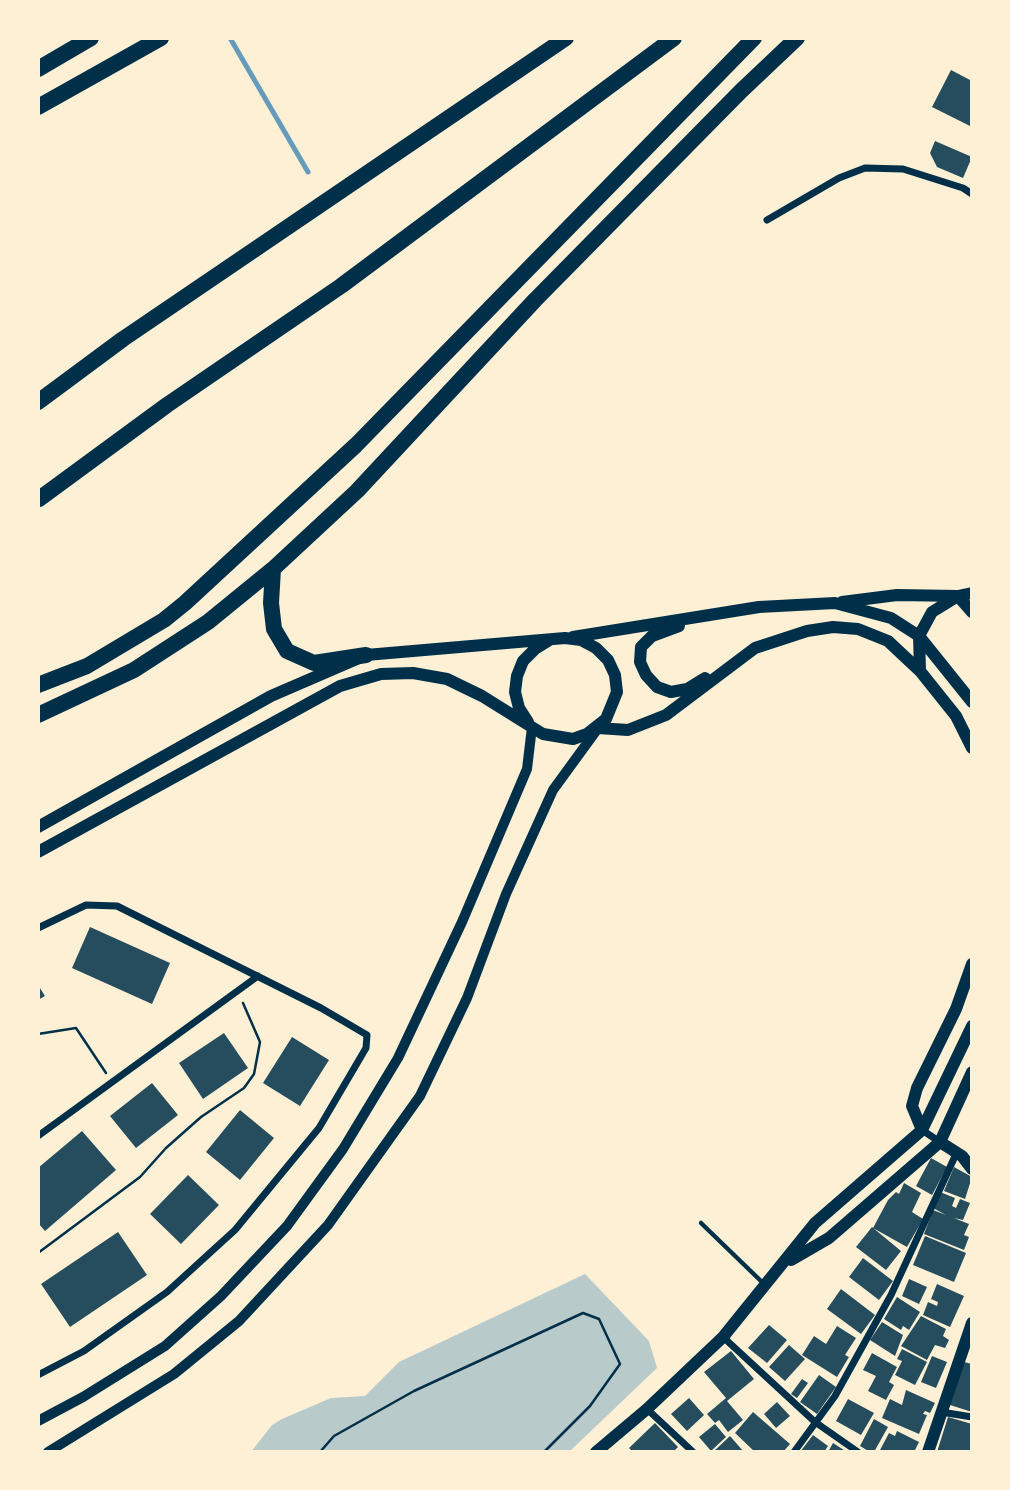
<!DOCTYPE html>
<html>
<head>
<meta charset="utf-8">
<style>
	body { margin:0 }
	#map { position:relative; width:1010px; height:1490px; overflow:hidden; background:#fdf0d5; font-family:"Archivo Narrow",sans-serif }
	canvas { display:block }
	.frame { position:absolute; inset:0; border:40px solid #fdf0d5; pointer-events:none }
</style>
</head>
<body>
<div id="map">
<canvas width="1010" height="1490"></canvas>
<div class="frame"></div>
</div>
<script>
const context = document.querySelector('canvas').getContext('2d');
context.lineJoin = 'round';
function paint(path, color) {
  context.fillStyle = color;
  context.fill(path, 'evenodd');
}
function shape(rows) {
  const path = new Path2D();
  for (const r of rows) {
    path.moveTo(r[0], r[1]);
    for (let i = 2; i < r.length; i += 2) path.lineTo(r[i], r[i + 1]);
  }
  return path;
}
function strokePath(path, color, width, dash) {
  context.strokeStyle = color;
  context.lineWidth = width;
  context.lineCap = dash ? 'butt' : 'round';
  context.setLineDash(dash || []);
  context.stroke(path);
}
paint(shape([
	[585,1274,649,1341,657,1368,570,1451,251,1452,272,1425,282,1419,331,1398,365,1396,399,1362]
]), '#b9caca');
strokePath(shape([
	[230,38,308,172]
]), '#669bbc', 5);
paint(shape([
	[951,70,972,81,972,127,932,107],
	[935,141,972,157,963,178,937,167,930,153],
	[90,927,170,963,152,1004,72,968],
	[38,985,45,996,38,1000],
	[224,1033,248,1068,203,1099,179,1063],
	[292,1037,329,1060,300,1106,263,1083],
	[152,1083,178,1115,136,1148,110,1116],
	[240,1110,274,1138,240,1180,206,1152],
	[82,1131,116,1170,45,1231,38,1223,38,1168],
	[931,1158,947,1167,932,1195,916,1186],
	[954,1167,972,1177,965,1199,944,1191],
	[188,1175,219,1205,181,1244,150,1214],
	[904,1183,921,1193,912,1212,923,1219,907,1247,873,1228,888,1200,896,1192,899,1194],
	[940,1192,955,1198,952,1206,956,1208,960,1199,970,1203,963,1220,954,1218,969,1224,964,1235,969,1237,964,1250,924,1234,933,1210,946,1215,933,1208],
	[872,1227,901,1251,886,1270,856,1247],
	[118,1232,147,1275,70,1327,41,1284],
	[925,1236,966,1253,954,1282,913,1265],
	[863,1258,893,1281,879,1300,849,1277],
	[909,1279,927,1287,919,1304,902,1296],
	[937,1284,964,1296,950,1327,923,1315,928,1302,937,1306,938,1302,931,1299],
	[841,1289,875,1315,861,1334,827,1309],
	[897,1297,920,1312,909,1330,903,1326,901,1330,884,1319],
	[921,1316,946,1329,943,1336,949,1340,945,1348,935,1345,927,1360,901,1346],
	[882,1322,903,1335,895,1356,870,1340],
	[769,1325,787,1340,767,1363,748,1348],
	[837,1326,856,1338,845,1355,849,1357,837,1377,802,1355,814,1336,826,1344],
	[789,1345,805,1359,785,1381,769,1367],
	[902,1349,927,1362,915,1385,895,1375,902,1361,897,1359],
	[731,1351,754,1379,727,1401,743,1420,728,1432,719,1420,715,1423,707,1414,726,1398,704,1372],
	[872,1353,897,1367,889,1382,894,1385,886,1400,868,1391,876,1376,863,1370],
	[932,1356,947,1362,936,1388,921,1382],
	[960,1361,972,1364,972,1412,947,1404],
	[819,1375,836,1387,817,1414,800,1402],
	[802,1379,808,1383,797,1398,791,1394],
	[906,1390,935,1403,930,1413,925,1411,923,1414,927,1415,919,1434,882,1418,890,1399,902,1405],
	[689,1398,704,1415,687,1431,671,1414],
	[848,1399,874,1413,861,1435,836,1421],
	[777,1402,790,1416,776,1428,764,1414],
	[753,1412,790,1444,783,1452,755,1452,735,1433],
	[948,1417,972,1424,972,1452,937,1452],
	[874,1419,888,1427,874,1452,870,1452,860,1446],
	[655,1423,678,1447,673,1452,633,1452,629,1448],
	[715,1424,726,1437,711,1451,699,1437],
	[897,1431,919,1442,914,1452,879,1452,889,1433,895,1436],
	[813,1435,828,1446,824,1452,800,1452],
	[730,1436,744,1452,713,1452],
	[833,1443,847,1452,828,1452]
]), '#264d5e');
strokePath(shape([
	[38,1034,76,1028,106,1073],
	[38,1253,140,1177,166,1148,201,1117,244,1088,254,1074,260,1042,243,1003],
	[320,1452,334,1436,414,1391,583,1313,599,1319,620,1364,590,1406,544,1452]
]), '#003049', 2.5);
strokePath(shape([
	[701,1223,763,1283]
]), '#003049', 4.5);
strokePath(shape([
	[767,220,839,178,865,168,903,169,963,188,972,194],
	[38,928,86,905,117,906,321,1008,367,1035,366,1048,319,1128,235,1230,167,1292,84,1351,38,1375],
	[922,1130,940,1142],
	[38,1136,258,976],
	[723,1337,815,1422,858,1452],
	[647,1409,693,1452],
	[941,1412,972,1417],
	[794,1452,835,1396,891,1295,957,1152]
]), '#003049', 7);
strokePath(shape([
	[38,1421,83,1397,165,1346,221,1296,287,1226,343,1149,398,1058,462,922,527,769,532,727],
	[48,1452,174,1374,239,1321,328,1225,420,1096,467,998,506,894,553,790,596,731]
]), '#003049', 10);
strokePath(shape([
	[842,602,897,595,958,596,972,612],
	[679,626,652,636,641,647,640,662,646,675,657,687,671,692,687,689,705,678],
	[573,637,759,607,835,603,891,618,919,636,972,702],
	[920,671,919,636,932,612,958,596,972,593],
	[528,722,519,708,515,692,517,676,523,661,535,649,548,641],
	[598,728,628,730,666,715,755,648,807,631,833,627,858,629,888,641,920,671,956,716,972,748],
	[38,827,271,696,366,655,565,638,581,640,596,648,608,660,615,675,617,692,606,719,587,734,573,739,543,734,482,696,447,679,413,673,381,674,340,686,38,852],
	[922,1130,912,1106,917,1088,956,1009,972,964],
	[940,1142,962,1156,972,1169],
	[791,1260,829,1238,940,1142,972,1072],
	[596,1452,647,1409,723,1337,815,1223,922,1130,972,1026],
	[928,1452,972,1323]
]), '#003049', 12);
strokePath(shape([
	[38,69,91,38],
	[38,107,161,38],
	[38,402,123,339,566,38],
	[39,499,167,405,341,286,674,38],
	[273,569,271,603,274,629,287,651,314,663,366,655],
	[38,685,87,666,164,620,185,603,356,445,754,38],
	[38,715,134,670,208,622,273,569,357,491,535,300,741,91,797,38]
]), '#003049', 16);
</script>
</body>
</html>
